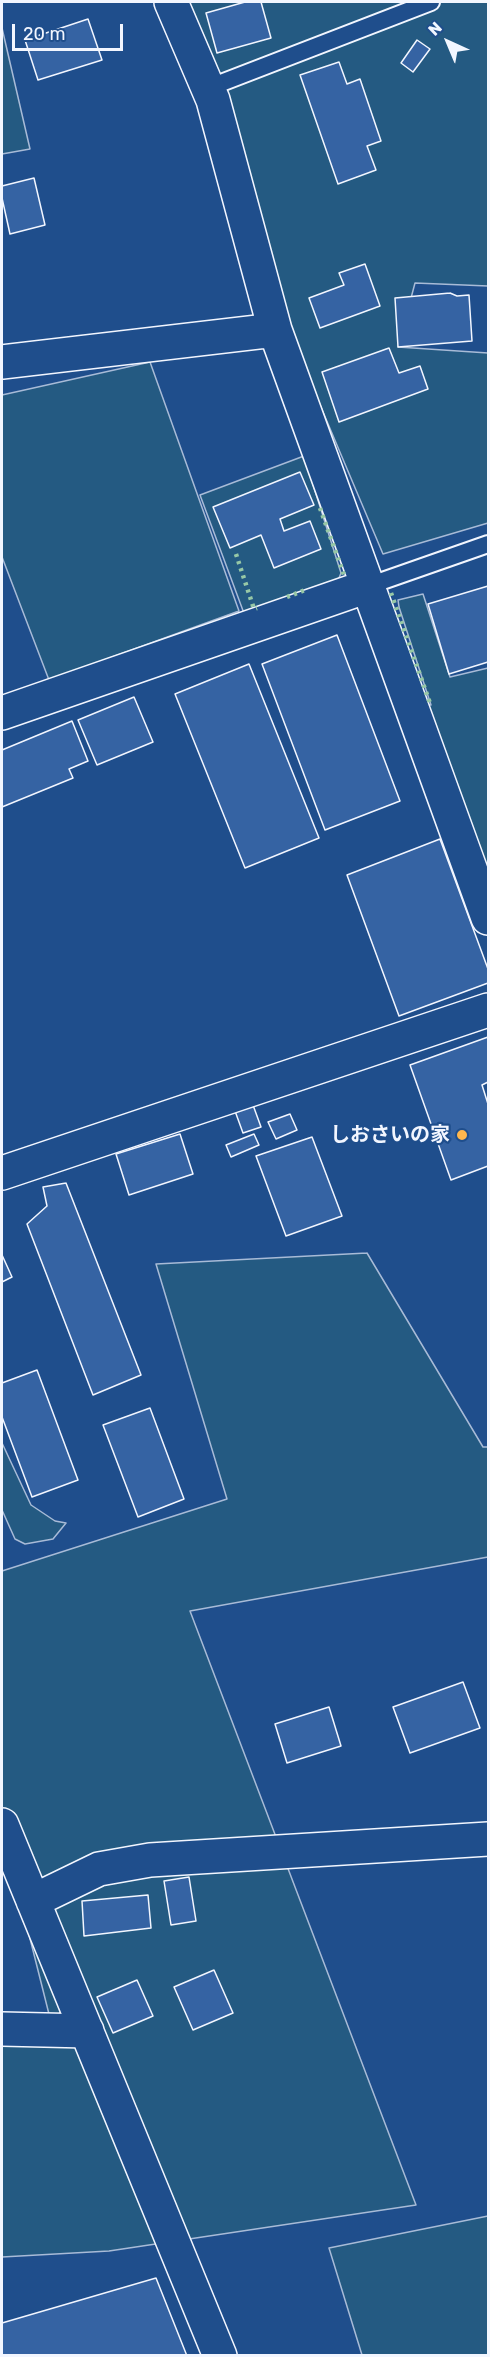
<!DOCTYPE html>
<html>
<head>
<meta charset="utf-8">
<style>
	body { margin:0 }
	#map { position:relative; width:490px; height:2357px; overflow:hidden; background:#1f4e8c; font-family:Rubik,sans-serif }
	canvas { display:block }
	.frame { position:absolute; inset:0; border:3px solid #f2f6ff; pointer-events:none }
	.north { position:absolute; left:418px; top:12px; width:60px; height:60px; -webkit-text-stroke:4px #1f4e8c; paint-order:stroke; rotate:316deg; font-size:16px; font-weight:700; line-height:24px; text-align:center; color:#f2f6ff }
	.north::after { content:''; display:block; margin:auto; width:21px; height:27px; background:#f2f6ff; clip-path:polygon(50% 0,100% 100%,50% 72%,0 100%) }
	.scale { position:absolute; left:12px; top:24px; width:111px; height:27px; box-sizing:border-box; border:3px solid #f2f6ff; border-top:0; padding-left:8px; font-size:18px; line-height:21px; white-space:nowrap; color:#f2f6ff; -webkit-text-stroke:4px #1f4e8c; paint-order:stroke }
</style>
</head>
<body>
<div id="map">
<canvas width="490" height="2357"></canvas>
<div class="frame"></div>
<div class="north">N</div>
<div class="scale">20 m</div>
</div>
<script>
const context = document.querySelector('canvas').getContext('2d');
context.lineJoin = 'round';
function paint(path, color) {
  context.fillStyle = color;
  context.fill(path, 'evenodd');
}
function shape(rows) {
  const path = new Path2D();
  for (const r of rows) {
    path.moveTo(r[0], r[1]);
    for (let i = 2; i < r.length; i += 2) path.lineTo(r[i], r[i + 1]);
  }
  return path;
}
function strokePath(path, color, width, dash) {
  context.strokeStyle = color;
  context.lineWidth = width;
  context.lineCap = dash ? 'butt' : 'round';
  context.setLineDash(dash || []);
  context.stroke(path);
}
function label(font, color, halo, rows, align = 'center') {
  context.font = font + ' Rubik,"Noto Sans JP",sans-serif';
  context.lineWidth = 4.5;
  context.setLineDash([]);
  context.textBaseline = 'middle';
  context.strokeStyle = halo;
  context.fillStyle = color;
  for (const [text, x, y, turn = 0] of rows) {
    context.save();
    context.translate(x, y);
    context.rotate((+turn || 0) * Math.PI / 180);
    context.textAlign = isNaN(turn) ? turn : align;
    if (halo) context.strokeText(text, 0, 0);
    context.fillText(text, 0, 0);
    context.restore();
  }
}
const green = shape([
	[180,2,488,2,488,286,415,283,398,347,488,353,488,523,383,554,293,341,180,2],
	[2,28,30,149,2,154,2,28],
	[150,362,239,611,49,680,2,557,2,395,150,362],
	[304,456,341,573,337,583,245,616,200,495,304,456],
	[423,594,450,677,488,668,488,877,426,705,431,705,399,607,398,600,423,594],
	[367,1253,483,1447,488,1447,488,1557,190,1611,416,2205,109,2251,2,2257,2,2041,56,2042,2,1827,2,1571,227,1499,156,1264,367,1253],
	[2,1443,31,1505,55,1521,66,1523,53,1539,25,1544,15,1539,2,1510,2,1443],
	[488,2216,488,2355,362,2355,329,2248,488,2216]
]);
paint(green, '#245a82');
strokePath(green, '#a8bbd7', 1.5);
const building = shape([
	[245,2,261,2,271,38,217,53,206,13,245,2],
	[88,19,102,60,38,80,25,40,88,19],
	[417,40,430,49,413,72,401,63,417,40],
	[339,62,347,84,360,79,381,141,367,146,376,170,338,184,300,75,339,62],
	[34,178,45,225,10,234,2,198,2,186,34,178],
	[365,264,380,306,320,328,309,298,344,285,339,273,365,264],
	[450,293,457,296,469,295,472,341,398,347,395,298,450,293],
	[389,348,399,373,420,366,428,389,339,422,322,372,389,348],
	[300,472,314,505,280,519,284,531,310,521,321,549,274,568,261,535,230,548,213,507,300,472],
	[488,586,488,662,449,674,428,604,488,586],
	[337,635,400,801,325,830,262,664,337,635],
	[249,664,319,838,245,868,175,694,249,664],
	[134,697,153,742,97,765,78,720,134,697],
	[72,721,88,761,69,769,73,778,2,807,2,750,72,721],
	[440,839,488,969,488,983,399,1016,347,875,440,839],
	[488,1037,488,1082,482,1085,488,1104,488,1166,451,1180,410,1065,488,1037],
	[253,1105,261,1127,243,1133,235,1111,253,1105],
	[290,1114,297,1130,276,1139,268,1122,290,1114],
	[180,1134,193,1174,129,1195,116,1154,180,1134],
	[254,1134,259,1145,231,1157,226,1145,254,1134],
	[312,1137,342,1216,286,1236,256,1156,312,1137],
	[66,1183,141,1375,93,1395,27,1224,47,1206,43,1187,66,1183],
	[2,1255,12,1277,2,1282,2,1255],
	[37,1370,78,1480,32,1497,2,1417,2,1383,37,1370],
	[150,1408,184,1499,138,1517,103,1425,150,1408],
	[463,1682,480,1728,410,1753,393,1707,463,1682],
	[329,1707,341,1746,287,1763,275,1724,329,1707],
	[189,1877,196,1921,171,1925,164,1881,189,1877],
	[148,1895,151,1928,84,1936,82,1901,148,1895],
	[214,1970,233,2013,193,2030,174,1987,214,1970],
	[137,1980,153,2016,113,2033,97,1997,137,1980],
	[156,2278,187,2356,2,2356,2,2323,156,2278]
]);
paint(building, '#3563a3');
strokePath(building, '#f2f6ff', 1.5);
const lane = shape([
	[208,88,431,2],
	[368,586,488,544]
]);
const street = shape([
	[171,2,213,100,275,330,488,918],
	[2,362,275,330],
	[2,713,368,586],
	[2,1173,488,1010],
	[2,1825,220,2356],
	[33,1901,99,1869,150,1860,488,1839],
	[2,2029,87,2031]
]);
strokePath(lane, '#f2f6ff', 20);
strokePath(street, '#f2f6ff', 36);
strokePath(lane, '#1f4e8c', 16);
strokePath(street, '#1f4e8c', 33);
strokePath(shape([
	[320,508,344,575],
	[236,554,254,609,257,608],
	[391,593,431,706],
	[287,597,305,590]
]), '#97c8a6', 4.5, [3, 4.5]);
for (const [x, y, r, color] of [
	[462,1135,6,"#ffb74d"]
]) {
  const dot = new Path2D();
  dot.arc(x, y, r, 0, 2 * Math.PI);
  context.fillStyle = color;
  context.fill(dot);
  strokePath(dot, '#1f4e8c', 2);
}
label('bold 20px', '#f2f6ff', '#1f4e8c', [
	["しおさいの家",450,1135]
], 'right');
</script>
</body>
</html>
